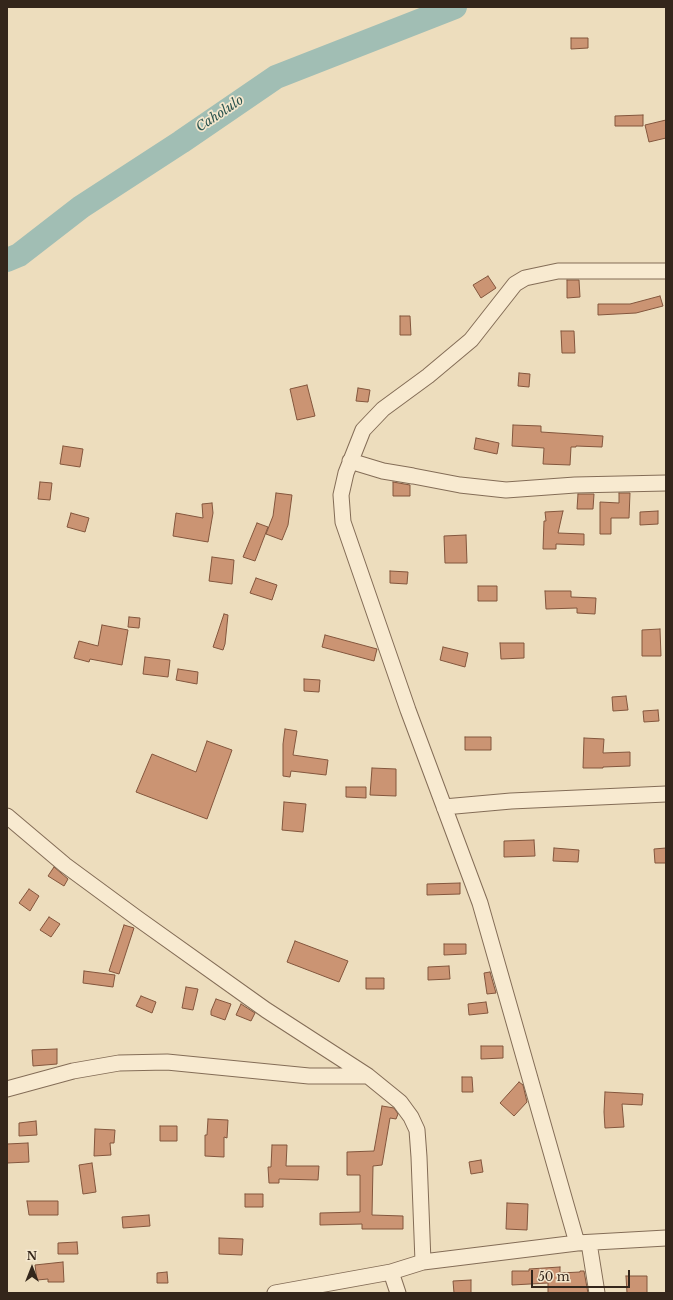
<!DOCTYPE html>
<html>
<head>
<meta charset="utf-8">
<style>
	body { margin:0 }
	#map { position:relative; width:673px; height:1300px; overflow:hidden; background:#edddbd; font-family:"Libre Baskerville",serif }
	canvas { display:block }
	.frame { position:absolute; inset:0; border:8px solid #34261b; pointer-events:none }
	.north { position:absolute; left:12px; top:1248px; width:40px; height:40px; -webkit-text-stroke:3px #f4e7cd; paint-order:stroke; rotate:0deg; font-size:11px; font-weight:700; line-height:16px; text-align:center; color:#34261b }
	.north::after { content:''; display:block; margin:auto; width:14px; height:18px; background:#34261b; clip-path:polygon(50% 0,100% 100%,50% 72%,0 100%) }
	.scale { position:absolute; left:531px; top:1270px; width:99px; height:18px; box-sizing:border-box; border:2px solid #34261b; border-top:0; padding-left:5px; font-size:12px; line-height:14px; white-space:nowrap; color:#34261b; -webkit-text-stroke:3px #f4e7cd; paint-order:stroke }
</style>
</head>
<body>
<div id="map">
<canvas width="673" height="1300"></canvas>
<div class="frame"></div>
<div class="north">N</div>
<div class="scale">50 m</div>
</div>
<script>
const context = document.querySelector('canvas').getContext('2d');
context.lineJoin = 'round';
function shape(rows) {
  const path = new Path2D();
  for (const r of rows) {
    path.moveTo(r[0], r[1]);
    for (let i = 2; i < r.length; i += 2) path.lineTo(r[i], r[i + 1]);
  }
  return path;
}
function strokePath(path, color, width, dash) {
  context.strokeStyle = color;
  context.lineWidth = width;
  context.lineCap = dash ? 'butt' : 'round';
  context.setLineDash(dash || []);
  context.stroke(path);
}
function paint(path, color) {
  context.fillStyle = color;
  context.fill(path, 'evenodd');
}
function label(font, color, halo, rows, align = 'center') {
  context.font = font + ' "Libre Baskerville",serif';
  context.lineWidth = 3.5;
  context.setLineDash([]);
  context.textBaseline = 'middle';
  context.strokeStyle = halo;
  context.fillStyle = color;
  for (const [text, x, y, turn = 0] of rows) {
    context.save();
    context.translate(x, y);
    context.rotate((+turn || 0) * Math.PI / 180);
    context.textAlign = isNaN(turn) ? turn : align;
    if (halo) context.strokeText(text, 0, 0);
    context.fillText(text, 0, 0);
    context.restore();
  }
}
strokePath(shape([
	[7,260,19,255,81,207,181,142,276,77,455,7]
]), '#a1beb4', 24);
const building = shape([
	[571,38,588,38,588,48,571,49,571,38],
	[643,115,643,126,615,126,615,116,643,115],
	[666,120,666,138,649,142,645,125,666,120],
	[488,276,496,288,481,298,473,285,488,276],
	[567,280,579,280,580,297,567,298,567,280],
	[660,296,663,306,636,313,598,315,598,304,630,304,660,296],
	[400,316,410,316,411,335,400,335,400,316],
	[561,331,574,331,575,353,562,353,561,331],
	[519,373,530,374,529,387,518,386,519,373],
	[307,385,315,416,297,420,290,389,307,385],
	[358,388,370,390,368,402,356,401,358,388],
	[513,425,541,426,541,432,603,436,602,447,576,446,576,447,571,447,570,465,543,464,544,448,512,446,513,425],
	[476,438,499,443,497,454,474,449,476,438],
	[63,446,83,449,80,467,60,464,63,446],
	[40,482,52,483,50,500,38,499,40,482],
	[393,482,410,485,410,496,393,496,393,482],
	[276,493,292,495,288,525,282,540,266,534,273,516,276,493],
	[619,493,630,493,629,518,611,518,611,534,600,534,600,502,619,503,619,493],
	[578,494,594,494,593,509,577,509,578,494],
	[212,503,213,513,208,542,173,536,176,513,203,518,202,504,212,503],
	[563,511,558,533,584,534,584,545,556,544,556,549,543,549,544,521,546,521,545,512,563,511],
	[658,511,658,524,640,525,640,512,658,511],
	[71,513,89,518,85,532,67,527,71,513],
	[257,523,268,527,255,561,243,557,257,523],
	[466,535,467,563,445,563,444,536,466,535],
	[212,557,234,560,232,584,209,581,212,557],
	[390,571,408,572,407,584,390,583,390,571],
	[256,578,277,585,272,600,250,593,256,578],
	[478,586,497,586,497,601,478,601,478,586],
	[545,591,571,591,571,597,596,598,595,614,577,613,577,608,546,609,545,591],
	[224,614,228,615,225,644,223,650,213,647,224,614],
	[129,617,140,618,139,628,128,627,129,617],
	[102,625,128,630,122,665,90,659,89,662,74,658,79,641,98,646,102,625],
	[660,629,661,656,642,656,642,630,660,629],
	[325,635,377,649,374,661,322,647,325,635],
	[500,643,524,643,524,658,501,659,500,643],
	[443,647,468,653,465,667,440,660,443,647],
	[145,657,170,660,168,677,143,674,145,657],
	[178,669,198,672,197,684,176,680,178,669],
	[304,679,320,680,319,692,304,691,304,679],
	[626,696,628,710,613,711,612,697,626,696],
	[658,710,659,721,644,722,643,711,658,710],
	[285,729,297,731,293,755,328,760,326,775,291,771,290,777,283,776,283,744,285,729],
	[465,737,491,737,491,750,465,750,465,737],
	[584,738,604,739,603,753,630,752,630,766,603,767,603,768,583,768,584,738],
	[207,741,232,750,207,819,136,792,152,754,196,772,207,741],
	[372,768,396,769,396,796,370,795,372,768],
	[346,787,366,787,366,798,346,797,346,787],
	[284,802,306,804,303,832,282,830,284,802],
	[534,840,535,856,504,857,504,841,534,840],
	[554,848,579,850,578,862,553,861,554,848],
	[666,848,666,863,655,863,654,849,666,848],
	[54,867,68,879,64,886,48,876,54,867],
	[460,883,460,894,427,895,427,884,460,883],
	[29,889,39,896,30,911,19,903,29,889],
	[49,917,60,924,51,937,40,930,49,917],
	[124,925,134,928,119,974,109,971,124,925],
	[295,941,348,961,339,982,287,962,295,941],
	[444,944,466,944,466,954,444,955,444,944],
	[449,966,450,979,428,980,428,967,449,966],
	[84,971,115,975,113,987,83,983,84,971],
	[490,972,496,993,487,994,484,973,490,972],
	[366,978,384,978,384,989,366,989,366,978],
	[186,987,198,989,193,1010,182,1008,186,987],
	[141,996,156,1002,152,1013,136,1006,141,996],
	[216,999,231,1004,225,1020,211,1015,211,1011,216,999],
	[486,1002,488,1013,469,1015,468,1004,486,1002],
	[241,1004,255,1013,251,1021,236,1015,241,1004],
	[481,1046,503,1046,503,1058,481,1059,481,1046],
	[57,1049,57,1064,33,1066,32,1050,57,1049],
	[462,1077,472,1077,473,1092,462,1092,462,1077],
	[519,1082,523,1085,527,1102,514,1116,500,1103,519,1082],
	[605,1092,643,1094,642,1105,622,1104,624,1127,605,1128,604,1112,605,1092],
	[382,1106,394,1108,398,1114,396,1119,390,1118,382,1165,373,1166,372,1215,403,1216,403,1229,362,1229,362,1224,320,1225,320,1213,360,1212,360,1175,347,1175,347,1152,374,1151,382,1106],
	[208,1119,228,1120,227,1138,224,1137,224,1157,205,1156,205,1135,207,1135,208,1119],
	[36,1121,37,1135,19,1136,19,1123,36,1121],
	[160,1126,177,1126,177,1141,160,1141,160,1126],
	[95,1129,115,1130,114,1143,110,1143,111,1155,94,1156,95,1129],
	[28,1143,29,1162,7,1163,7,1144,28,1143],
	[272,1145,287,1145,286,1166,319,1166,318,1180,279,1179,279,1183,269,1183,268,1167,271,1167,272,1145],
	[481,1160,483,1172,471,1174,469,1162,481,1160],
	[92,1163,96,1192,83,1194,79,1165,92,1163],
	[245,1194,263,1194,263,1207,245,1207,245,1194],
	[27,1201,58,1201,58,1215,29,1215,27,1201],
	[507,1203,528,1204,527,1230,506,1229,507,1203],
	[149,1215,150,1226,123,1228,122,1217,149,1215],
	[219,1238,243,1239,242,1255,219,1254,219,1238],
	[77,1242,78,1254,58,1254,58,1243,77,1242],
	[63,1262,64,1282,48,1282,48,1279,37,1280,35,1265,63,1262],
	[560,1267,560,1273,580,1272,580,1271,584,1271,588,1293,548,1293,548,1283,512,1285,512,1271,529,1271,529,1269,560,1267],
	[167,1272,168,1283,157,1283,157,1273,167,1272],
	[626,1276,647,1276,647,1293,627,1293,626,1276],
	[471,1280,471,1293,454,1293,453,1281,471,1280]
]);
paint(building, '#cb9473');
strokePath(building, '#83563d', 1);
const minor = shape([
	[350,461,383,471,413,476,460,485,506,490,575,485,666,483],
	[444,807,511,801,666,794],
	[7,816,65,865,137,918,266,1010,368,1076,400,1102,411,1117,417,1130,419,1157,423,1262],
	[7,1089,73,1071,119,1063,167,1062,309,1076,368,1076],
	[577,1243,480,903,408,710,343,522,341,495,346,473,363,430,383,409,428,376,471,340,515,284,525,278,558,271,666,271],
	[589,1243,597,1293],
	[391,1272,398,1293],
	[275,1293,391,1272,423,1262,577,1243,666,1238]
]);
strokePath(minor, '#846d57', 17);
strokePath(minor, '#f8ead0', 15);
label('italic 13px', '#2b544f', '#f4e7cd', [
	["Caholulo",220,114,-34]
]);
</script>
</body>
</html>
